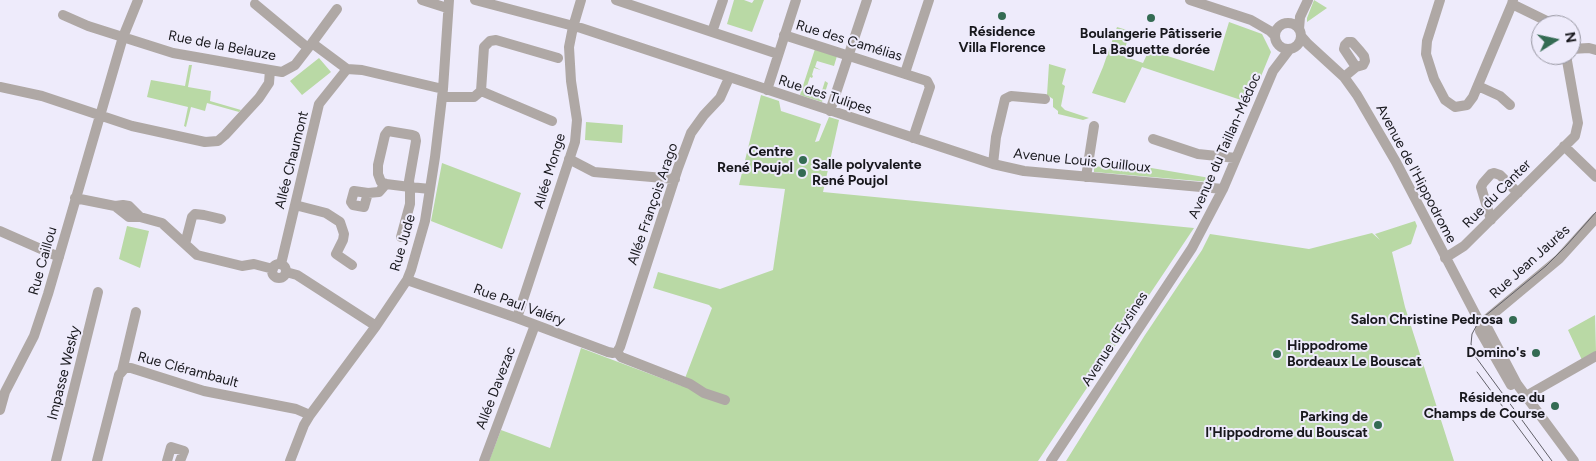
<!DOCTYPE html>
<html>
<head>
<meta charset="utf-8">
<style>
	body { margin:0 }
	#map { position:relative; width:1596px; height:461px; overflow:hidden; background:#eeebfb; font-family:Figtree,sans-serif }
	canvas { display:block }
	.north { position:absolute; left:1531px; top:15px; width:50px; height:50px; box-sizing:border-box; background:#eeebfb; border:1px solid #9897a2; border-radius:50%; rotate:80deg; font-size:14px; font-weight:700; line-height:20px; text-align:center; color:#18181d }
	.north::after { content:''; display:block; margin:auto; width:18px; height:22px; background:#346b53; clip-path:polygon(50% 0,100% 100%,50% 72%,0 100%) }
</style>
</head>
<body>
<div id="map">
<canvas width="1596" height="461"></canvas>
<div class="north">N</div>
</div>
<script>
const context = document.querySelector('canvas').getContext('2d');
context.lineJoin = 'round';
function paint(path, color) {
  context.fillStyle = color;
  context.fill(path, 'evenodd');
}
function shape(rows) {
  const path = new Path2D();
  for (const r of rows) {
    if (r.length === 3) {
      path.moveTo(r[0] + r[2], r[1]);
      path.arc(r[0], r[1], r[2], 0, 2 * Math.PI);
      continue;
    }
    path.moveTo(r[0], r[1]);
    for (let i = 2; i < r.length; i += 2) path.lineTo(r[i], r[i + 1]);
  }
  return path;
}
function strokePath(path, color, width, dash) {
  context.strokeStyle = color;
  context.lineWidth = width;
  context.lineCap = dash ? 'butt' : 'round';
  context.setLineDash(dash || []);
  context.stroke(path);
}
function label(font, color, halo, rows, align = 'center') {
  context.font = font + ' Figtree,sans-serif';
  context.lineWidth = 4;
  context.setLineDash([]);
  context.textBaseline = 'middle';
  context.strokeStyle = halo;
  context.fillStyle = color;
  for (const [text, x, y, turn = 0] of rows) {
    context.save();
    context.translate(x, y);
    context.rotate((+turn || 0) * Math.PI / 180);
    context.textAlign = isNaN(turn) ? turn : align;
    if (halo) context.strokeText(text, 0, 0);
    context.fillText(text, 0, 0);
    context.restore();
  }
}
paint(shape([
	[734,0,744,0,752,3,754,0,764,0,752,32,727,24],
	[1314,0,1327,8,1307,22,1307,18],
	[1229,22,1262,34,1271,52,1250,103,1142,67,1125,103,1092,93,1103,67,1117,27,1130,31,1123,56,1143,63,1149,50,1214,71],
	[815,49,837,56,834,66,817,61,815,67,821,70,814,68,812,75,813,76,812,78,810,77,805,92,820,97,825,81,828,83,822,102,800,95],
	[319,58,331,72,302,95,290,81],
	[1049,64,1066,69,1062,84,1065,86,1061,106,1065,110,1089,118,1083,120,1058,114,1058,111,1053,107,1053,99,1047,95],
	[189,65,192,65,188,87,211,91,210,101,241,110,239,112,207,103,205,111,191,107,186,127,184,126,188,107,147,97,151,80,185,86],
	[761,95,779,101,781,111,821,124,815,142,819,141,829,117,839,120,823,192,1194,228,1038,461,489,461,501,430,550,448,581,348,682,386,712,308,709,305,653,288,658,272,720,289,773,270,785,189,739,185],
	[586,122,623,125,622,143,585,140],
	[442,163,521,193,502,249,431,221],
	[1122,163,1210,178,1209,182,1094,172,1094,166,1121,169],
	[1415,221,1417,226,1411,244,1392,252,1405,307,1454,461,1066,461,1145,335,1202,250,1210,234,1309,249,1372,233,1380,240,1375,234],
	[127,226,149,231,140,268,119,259],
	[1595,315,1596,352,1582,360,1568,330]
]), '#b9d9a5');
strokePath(shape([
	[422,0,447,8],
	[475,0,581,28,993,164,1024,171,1223,189],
	[616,0,778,54],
	[1190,0,1251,20,1270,31,1274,35],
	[1440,0,1427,41,1426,54,1434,79,1445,100,1455,107,1467,105,1473,97,1512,4],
	[1513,0,1512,4,1555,25],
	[255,4,308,48],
	[63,15,88,26,173,53,270,70,282,72,295,65,312,43,347,69,362,70,443,89],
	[1288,36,13],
	[1299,29,1300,17,1308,0],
	[712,32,723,0],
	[784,35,927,81,930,87,913,138],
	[1301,36,1308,44,1344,77,1357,95,1396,162,1479,321,1481,324,1487,327,1517,384,1574,461],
	[312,43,337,9],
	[1571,49,1589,48,1596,50],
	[905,73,929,0],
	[1344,77,1356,67,1363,65,1365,61,1364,56,1360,51,1352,42,1348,42,1345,45,1344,49,1356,67],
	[1478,86,1500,96,1510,105],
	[0,87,42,96,132,126,205,142,218,141,225,135,259,98,269,83,270,70],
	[767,90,796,0],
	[481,91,552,121],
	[442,97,474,97,481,91,484,47,490,41,496,40,558,58],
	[830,111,867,0],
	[1153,139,1198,154,1236,158],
	[1564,146,1596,177],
	[569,159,594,172,675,179],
	[993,164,996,137,1005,99,1011,96,1045,99],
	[1086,177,1094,126],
	[368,193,364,207,353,205,351,202,354,191,368,193,379,192,386,184],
	[75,198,115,206,123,205,129,206,140,217],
	[295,205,326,213,340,222,344,234,343,240,336,254,352,265],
	[115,206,129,217,140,217,162,223,197,255,242,266,254,264,273,269],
	[1491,220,1481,187,1483,183,1491,174,1494,173,1500,175,1518,193],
	[0,231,59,257],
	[401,237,410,204,410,187,409,181,416,141,415,136,412,135,388,131,385,135,378,165,378,174,381,182,386,184,410,187,430,189],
	[185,244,192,217,195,214,204,215,221,219],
	[1445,258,1464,246,1575,136,1578,123,1566,55],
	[281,264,319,104,347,69],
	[279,271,7],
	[286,272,297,275,376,326],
	[407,280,517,318,608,352,613,353,617,352,620,347,678,168,691,133,704,115,720,98,729,78],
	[517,318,575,142,577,120,571,81,569,47,573,27,581,0],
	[1481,324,1480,331,1511,385],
	[1481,324,1559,259,1596,218],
	[617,352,621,357,690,384,704,393,725,400],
	[122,371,136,312],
	[1526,396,1596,356],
	[0,410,5,392,34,336,48,294,123,37,138,0],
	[56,461,98,292],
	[97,461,119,375,125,368,131,368,204,391,296,409,310,415],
	[167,461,171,447,184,451,180,461],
	[290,461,304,425,310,415,376,326,407,280,411,270,425,221,435,157,443,89,449,0],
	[484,461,535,325],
	[1051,461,1192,248,1223,189,1273,71,1289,50]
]), '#afa8a5', 10);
strokePath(shape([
	[1477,372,1543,461],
	[1552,461,1475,356,1471,344,1472,334,1479,321,1546,266,1566,246,1596,212]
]), '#616068', 1);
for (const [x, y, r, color] of [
	[1002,16,5,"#346b53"],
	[1151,18,5,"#346b53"],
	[803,160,5,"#346b53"],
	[802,173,5,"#346b53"],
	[1513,320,5,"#346b53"],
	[1536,353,5,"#346b53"],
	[1277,354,5,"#346b53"],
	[1555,406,5,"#346b53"],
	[1378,425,5,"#346b53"]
]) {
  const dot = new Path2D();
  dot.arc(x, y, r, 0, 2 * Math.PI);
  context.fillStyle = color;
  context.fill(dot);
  strokePath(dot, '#eeebfb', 2);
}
label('bold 14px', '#18181d', '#eeebfb', [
	["Résidence",1002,32,"center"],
	["Villa Florence",1002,48,"center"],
	["Boulangerie Pâtisserie",1151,34,"center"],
	["La Baguette dorée",1151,50,"center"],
	["Centre",793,152],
	["René Poujol",793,168],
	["Salle polyvalente",812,165,"left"],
	["René Poujol",812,181,"left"],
	["Salon Christine Pedrosa",1503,320],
	["Hippodrome",1287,346,"left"],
	["Bordeaux Le Bouscat",1287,362,"left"],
	["Domino's",1526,353],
	["Résidence du",1545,398],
	["Champs de Course",1545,414],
	["Parking de",1368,417],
	["l'Hippodrome du Bouscat",1368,433]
], 'right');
label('14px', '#18181d', '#eeebfb', [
	["Rue des Camélias",849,41,17],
	["Rue de la Belauze",222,46,11],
	["Rue des Tulipes",825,95,18],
	["Avenue du Taillan-Médoc",1225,146,-66],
	["Allée Chaumont",292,160,-76],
	["Avenue Louis Guilloux",1082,161,6],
	["Allée Monge",550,171,-73],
	["Avenue de l'Hippodrome",1416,174,62],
	["Rue du Canter",1497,194,-45],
	["Allée François Arago",653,204,-71],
	["Rue Jude",403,243,-74],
	["Rue Caillou",43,261,-74],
	["Rue Jean Jaurès",1530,262,-42],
	["Rue Paul Valéry",519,305,20],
	["Avenue d'Eysines",1115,339,-57],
	["Rue Clérambault",188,370,15],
	["Impasse Wesky",64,373,-76],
	["Allée Davezac",496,388,-69]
]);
</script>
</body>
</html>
